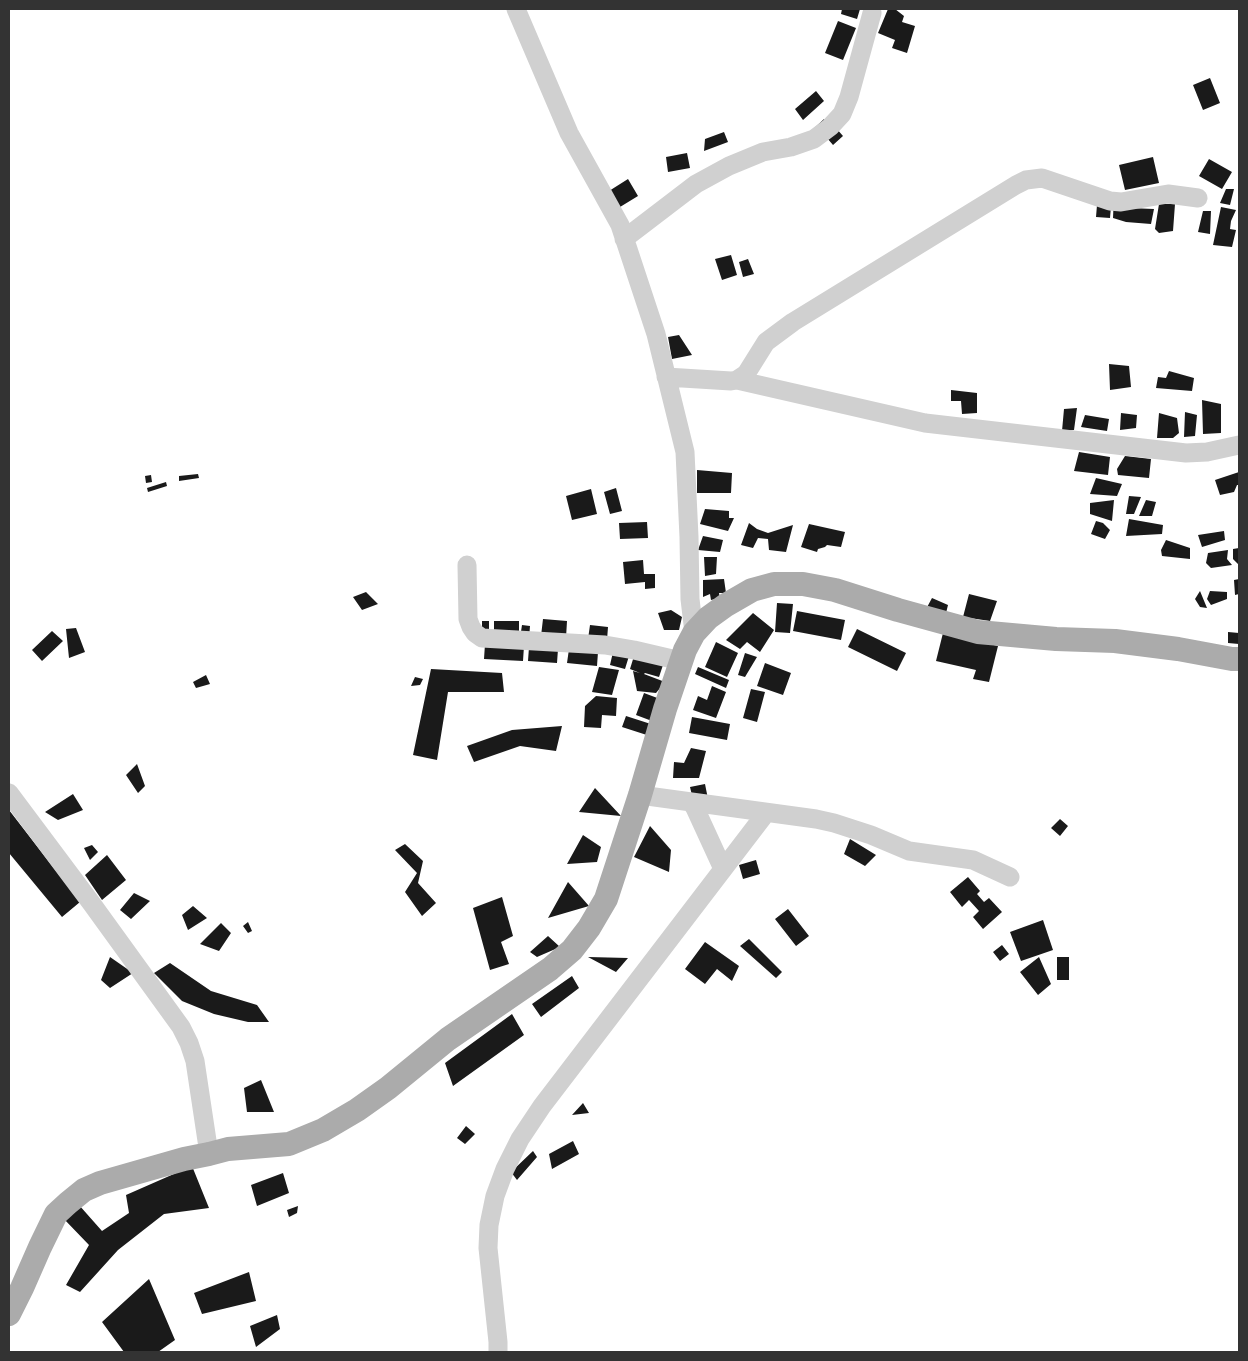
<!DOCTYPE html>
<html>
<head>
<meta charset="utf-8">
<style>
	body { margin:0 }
	#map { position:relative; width:1248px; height:1361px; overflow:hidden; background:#fff; font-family:Helvetica,sans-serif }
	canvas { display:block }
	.frame { position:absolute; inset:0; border:10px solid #333; pointer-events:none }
</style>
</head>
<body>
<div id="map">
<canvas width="1248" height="1361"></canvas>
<div class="frame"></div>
</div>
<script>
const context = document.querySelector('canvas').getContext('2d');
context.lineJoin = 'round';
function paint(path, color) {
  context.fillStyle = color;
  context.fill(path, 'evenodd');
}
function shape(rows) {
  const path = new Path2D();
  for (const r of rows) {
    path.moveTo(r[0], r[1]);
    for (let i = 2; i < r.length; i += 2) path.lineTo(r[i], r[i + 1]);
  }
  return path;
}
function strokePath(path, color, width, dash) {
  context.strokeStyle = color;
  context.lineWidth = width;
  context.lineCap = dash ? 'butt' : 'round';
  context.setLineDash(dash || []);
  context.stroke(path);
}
paint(shape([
	[842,9,860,9,857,19,841,14],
	[888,9,895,9,904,16,902,22,915,26,907,53,892,48,895,40,878,33],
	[838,21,856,28,843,60,825,53],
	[1210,78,1220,103,1203,110,1193,85],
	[816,91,824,101,803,120,795,109],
	[824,119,834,130,836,128,843,136,833,145,827,138,808,134],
	[724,132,728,142,704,151,705,139],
	[687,153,690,168,668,172,666,157],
	[1153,157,1159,183,1125,190,1119,165],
	[1209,159,1232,172,1222,189,1199,176],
	[628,179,638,196,620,207,609,191],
	[1226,189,1234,189,1230,205,1220,203],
	[1098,193,1112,195,1110,218,1096,217],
	[1114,194,1129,208,1154,209,1151,224,1126,222,1113,218],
	[1159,204,1175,204,1173,231,1159,233,1155,229],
	[1221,207,1236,210,1231,221,1230,229,1236,230,1232,247,1213,245],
	[1203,211,1211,211,1210,234,1198,232],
	[731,255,737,275,722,280,715,259],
	[748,259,754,274,743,277,739,262],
	[679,335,692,355,672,359,668,337],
	[1109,364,1129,366,1131,387,1110,390],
	[1169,371,1194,378,1192,391,1156,388,1158,377,1166,378],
	[951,390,977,393,977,413,962,414,961,401,951,401],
	[1202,400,1221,404,1221,433,1203,434],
	[1077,408,1074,430,1062,431,1064,409],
	[1185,412,1197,415,1195,436,1184,437],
	[1121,413,1137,415,1136,428,1120,430],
	[1159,413,1177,418,1179,433,1173,438,1157,438],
	[1085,415,1109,419,1107,431,1081,427],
	[1079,452,1110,457,1108,475,1074,471],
	[1125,456,1151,459,1149,478,1118,475,1117,469],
	[697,470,732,473,731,493,697,493],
	[1239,472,1239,485,1237,485,1234,492,1220,495,1215,480],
	[198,474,199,478,179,481,179,476],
	[151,475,152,482,146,483,145,476],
	[1096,478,1122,484,1117,496,1090,494],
	[166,482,167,486,148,492,147,488],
	[616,488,622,511,610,514,604,492],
	[591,489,597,514,572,520,566,496],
	[1129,496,1141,497,1134,514,1126,514],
	[1114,500,1112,521,1090,514,1090,503],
	[1146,500,1156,502,1152,516,1139,516],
	[705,509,729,511,729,518,734,518,728,531,700,524],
	[1129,519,1163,525,1162,534,1126,536],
	[1096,521,1103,523,1110,530,1105,539,1091,534],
	[647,522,648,538,620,539,619,523],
	[749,523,757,529,768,533,793,525,786,552,769,550,768,539,758,538,753,548,741,545],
	[809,524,845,532,841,547,827,545,825,547,818,549,817,552,801,547],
	[1224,531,1225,540,1202,547,1198,535],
	[703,536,723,540,720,552,698,550],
	[1166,540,1190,548,1190,559,1162,556,1161,550],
	[1239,548,1239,565,1233,559,1233,549],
	[1228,550,1227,559,1232,565,1211,568,1206,563,1208,553],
	[704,557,717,557,716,574,705,576],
	[643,560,644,574,655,574,655,588,645,589,645,582,625,584,623,562],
	[724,579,726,593,719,593,720,598,711,600,710,594,703,597,703,580],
	[1239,579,1239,594,1235,595,1234,580],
	[1200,591,1207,608,1200,607,1195,599],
	[1210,591,1227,592,1227,599,1211,605,1207,599],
	[366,592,378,604,362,610,353,597],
	[969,594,997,601,990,621,963,617],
	[932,598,948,605,945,617,925,611],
	[777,603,793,604,790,633,775,632],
	[671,610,682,617,679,630,664,630,658,613],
	[797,611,845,620,841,640,793,631],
	[753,613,774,630,760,652,747,642,740,649,726,640],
	[543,619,567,621,566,638,541,636],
	[482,621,489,621,489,638,482,638],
	[494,621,519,621,519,637,494,637],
	[522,625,530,626,529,639,520,638],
	[590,625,608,627,607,640,588,639],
	[76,628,85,652,69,658,66,629],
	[857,629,906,653,897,671,848,647],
	[52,631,63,641,42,661,32,650],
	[1228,632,1239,633,1239,644,1228,643],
	[943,633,998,646,989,682,973,679,976,670,936,661],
	[716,642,738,653,727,677,705,667],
	[485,644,524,646,523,661,484,659],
	[529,647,558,649,557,663,528,661],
	[569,649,598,652,597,666,567,663],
	[613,652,629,656,625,669,610,665],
	[745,653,757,657,745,677,738,675],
	[634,656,663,665,659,677,645,673,644,674,665,682,656,693,637,691,633,671,640,673,630,669],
	[765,663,791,673,783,695,757,686],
	[599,667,619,670,612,695,592,692],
	[698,667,729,680,726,688,695,674],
	[431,669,502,673,504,692,448,692,437,760,413,755],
	[206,675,210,684,196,688,193,682],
	[415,677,423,679,420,685,411,686],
	[712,686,726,692,716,718,693,710,698,696,707,700],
	[751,689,765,692,757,722,743,718],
	[644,693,660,699,652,721,636,715],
	[596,696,617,698,616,716,602,715,601,728,584,727,585,706],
	[626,716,657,726,653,737,622,727],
	[692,717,730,724,727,740,689,733],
	[562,726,556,751,520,746,474,762,467,746,512,730],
	[691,748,706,751,699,778,673,778,674,762,684,763],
	[137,764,145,786,138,793,126,775],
	[705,784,709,804,695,808,690,787],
	[595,788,621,816,579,812],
	[73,794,83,810,58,820,45,812],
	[9,810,80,902,62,917,9,853],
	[1060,819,1068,826,1060,836,1051,828],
	[650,826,671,850,669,872,634,857],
	[583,835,601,847,597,862,567,864],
	[850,839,876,855,865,866,844,854],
	[405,844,423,861,418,883,436,903,422,916,405,892,417,873,395,850],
	[92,845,98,852,90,860,84,848],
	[107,855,126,880,102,900,85,875],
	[756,860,760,874,743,879,739,865],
	[968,877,980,891,977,894,984,902,989,898,1002,912,983,929,973,917,979,911,969,900,962,907,950,892],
	[568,882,589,906,548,918],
	[134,893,150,901,131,919,120,910],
	[502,897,513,936,501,942,509,964,490,970,473,908],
	[193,906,207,918,188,930,182,915],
	[788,909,809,936,796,946,775,919],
	[1043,920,1053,950,1021,961,1010,932],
	[248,922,252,931,248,933,243,926],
	[221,923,231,933,219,951,200,944],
	[548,936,560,947,537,957,530,952],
	[749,939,782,972,776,978,740,946],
	[705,942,739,966,732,981,717,969,705,984,685,969],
	[1002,945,1009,954,1000,961,993,952],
	[110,957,133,973,110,988,101,980],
	[588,957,628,958,616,972],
	[1039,957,1051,984,1038,995,1020,972],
	[1057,957,1069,957,1069,980,1057,980],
	[170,963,211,991,257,1005,269,1022,248,1022,214,1014,182,1001,154,973],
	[572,976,579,988,541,1017,532,1004],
	[512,1014,524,1035,453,1086,445,1063],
	[261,1080,274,1112,247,1112,244,1088],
	[583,1103,589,1113,572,1115],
	[466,1126,475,1134,465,1144,457,1138],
	[573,1141,579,1154,552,1169,549,1154],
	[533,1151,537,1157,517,1180,511,1172],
	[192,1166,209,1208,164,1214,118,1250,80,1292,66,1285,89,1245,63,1218,79,1205,102,1231,129,1213,126,1195],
	[283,1173,289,1193,257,1206,251,1185],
	[298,1206,297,1213,289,1217,287,1210],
	[249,1272,256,1301,202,1314,194,1293],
	[149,1279,175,1340,158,1352,124,1352,102,1322],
	[277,1315,280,1329,256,1347,250,1326]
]), '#1a1a1a');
strokePath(shape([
	[516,9,569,133,620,225,656,334,685,452,689,537,690,599,694,633],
	[624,239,696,184,729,166,763,152,791,147,814,139,830,127,842,114,849,97,872,13],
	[666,377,731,381,737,380,746,374,766,342,793,322,1016,185,1026,180,1042,178,1110,201,1121,202,1168,194,1198,198],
	[737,380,925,423,1186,453,1207,452,1239,445],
	[467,565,468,619,471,627,475,633,482,638,605,645,634,650,681,661],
	[9,793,92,904,181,1027,189,1043,195,1061,209,1154],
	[640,795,816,819,834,823,871,835,909,851,973,860,1010,877],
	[691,802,695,808,723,869],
	[498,1352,498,1342,488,1248,489,1225,495,1196,505,1169,520,1139,542,1106,766,813]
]), '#d0d0d0', 19);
strokePath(shape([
	[9,1314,22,1288,40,1247,56,1214,68,1203,84,1190,100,1183,184,1159,209,1154,228,1149,289,1144,323,1130,357,1110,388,1088,448,1039,550,969,572,950,589,928,606,899,640,795,665,709,685,650,694,633,708,618,726,605,752,590,774,584,803,584,835,590,898,610,978,632,1056,639,1115,641,1178,649,1232,659,1239,659]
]), '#ababab', 24);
</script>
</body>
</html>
